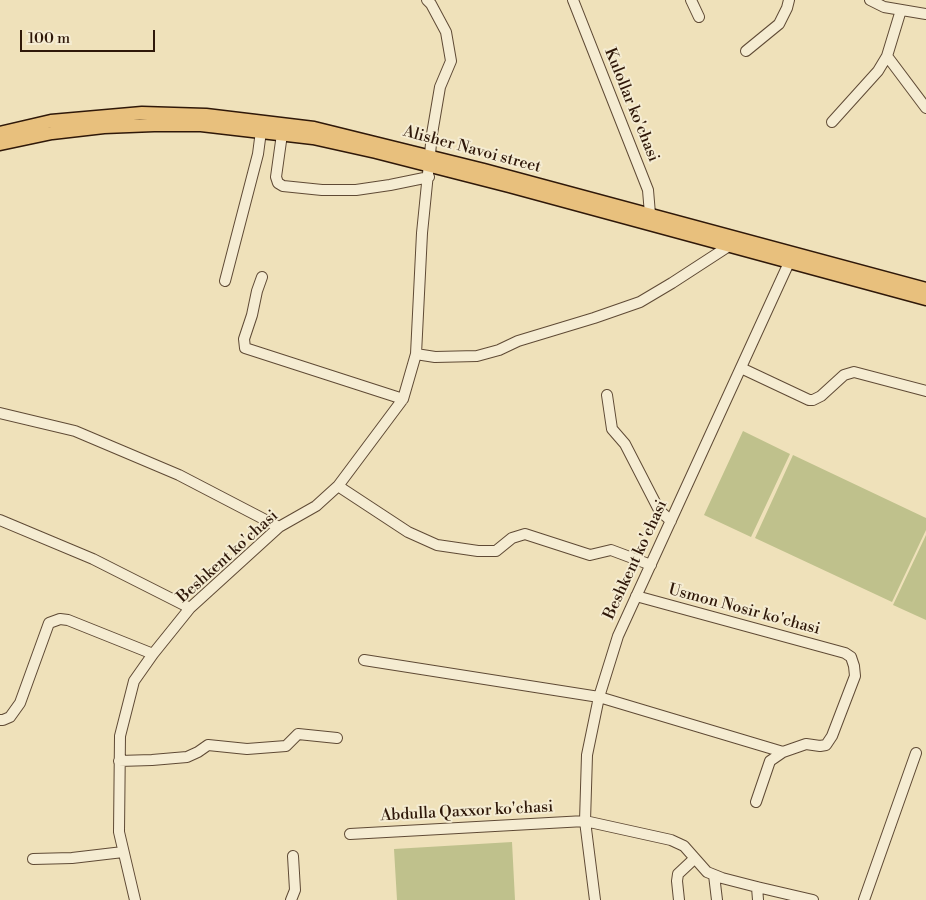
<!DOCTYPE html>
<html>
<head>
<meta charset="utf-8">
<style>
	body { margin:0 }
	#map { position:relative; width:926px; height:900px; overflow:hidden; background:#efe1ba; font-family:"Libre Bodoni",serif }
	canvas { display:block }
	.scale { position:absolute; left:20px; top:30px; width:135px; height:22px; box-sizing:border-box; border:2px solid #2f1809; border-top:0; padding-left:6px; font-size:15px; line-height:18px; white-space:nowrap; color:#2f1809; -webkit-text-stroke:4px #f5ecd2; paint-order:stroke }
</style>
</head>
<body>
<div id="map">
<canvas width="926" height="900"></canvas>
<div class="scale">100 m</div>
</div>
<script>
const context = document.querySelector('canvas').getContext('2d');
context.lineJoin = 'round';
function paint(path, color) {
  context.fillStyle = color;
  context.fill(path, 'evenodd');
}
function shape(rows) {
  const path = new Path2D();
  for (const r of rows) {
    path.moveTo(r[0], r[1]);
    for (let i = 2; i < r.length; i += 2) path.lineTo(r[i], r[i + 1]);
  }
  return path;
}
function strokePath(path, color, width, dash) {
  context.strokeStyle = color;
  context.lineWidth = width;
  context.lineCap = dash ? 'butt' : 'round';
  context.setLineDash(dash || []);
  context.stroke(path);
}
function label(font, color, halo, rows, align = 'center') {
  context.font = font + ' "Libre Bodoni",serif';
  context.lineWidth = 4;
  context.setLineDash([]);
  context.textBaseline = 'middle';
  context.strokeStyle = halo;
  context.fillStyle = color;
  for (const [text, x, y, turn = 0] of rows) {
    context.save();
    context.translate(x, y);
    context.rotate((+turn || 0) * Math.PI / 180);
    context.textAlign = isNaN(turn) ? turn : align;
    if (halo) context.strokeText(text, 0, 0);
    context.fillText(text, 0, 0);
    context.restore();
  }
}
paint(shape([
	[743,431,790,454,751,537,704,515],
	[793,455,926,518,926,530,892,602,755,538],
	[926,535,926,620,893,605],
	[512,842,515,900,397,900,394,849]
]), '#bfc18c');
const minor = shape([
	[573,0,648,190,650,214,648,222],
	[691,0,699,17],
	[870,0,884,7,926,14],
	[746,51,779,24,787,8,789,0],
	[887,56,926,108],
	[832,122,878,71,887,56,901,10],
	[282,134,276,177,278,183,283,186,322,190,356,190,390,185,429,177],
	[262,277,257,291,252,315,244,339,245,348,403,399],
	[225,281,258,154,261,131],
	[416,354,435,357,477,356,499,350,518,341,594,318,640,302,672,283,732,244],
	[741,368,809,400,813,400,821,396,844,375,854,372,926,391],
	[607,395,612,429,625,444,659,510,671,521],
	[0,413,75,431,179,475,279,527],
	[338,486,408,532,437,545,478,551,496,551,512,538,525,534,590,555,611,550,651,565],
	[0,520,93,559,190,608],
	[636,596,845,653,851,657,854,666,855,676,832,736,826,745,820,746,806,744,783,752,770,761,756,802],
	[364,660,599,697,783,752],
	[0,720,3,720,10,717,20,703,49,623,60,619,68,620,153,654],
	[119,761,152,760,187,757,198,752,208,745,247,749,286,746,298,734,337,738],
	[350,834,585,821,671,840,684,846,707,872,722,878,757,887,813,900],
	[33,859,72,858,123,852],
	[714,875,717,900],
	[757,887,758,900],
	[135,900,119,832,120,736,134,681,153,654,190,608,279,527,316,506,338,486,403,399,416,354,422,233,432,134,440,87,451,61,446,32,431,4,427,0],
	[291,900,295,890,293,856],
	[595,900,585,821,587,755,599,697,618,636,792,256],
	[679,900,677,881,678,874,694,859],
	[864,900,916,753]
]);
const major = shape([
	[0,133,51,121,142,113,206,115,314,128,484,170,926,289],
	[0,144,52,133,104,127,154,125,201,125,313,138,376,152,509,186,926,299]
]);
strokePath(minor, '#5f4a35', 12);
strokePath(major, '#2f1809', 15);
strokePath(minor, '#f5ecd2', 10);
strokePath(major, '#e8c07d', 12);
label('16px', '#2f1809', '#f5ecd2', [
	["Kulollar ko'chasi",631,105,68],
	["Alisher Navoi street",472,150,15],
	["Beshkent ko'chasi",228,557,-42],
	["Beshkent ko'chasi",636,560,-65],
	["Usmon Nosir ko'chasi",744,610,15],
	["Abdulla Qaxxor ko'chasi",467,812,-3]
]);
</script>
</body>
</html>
